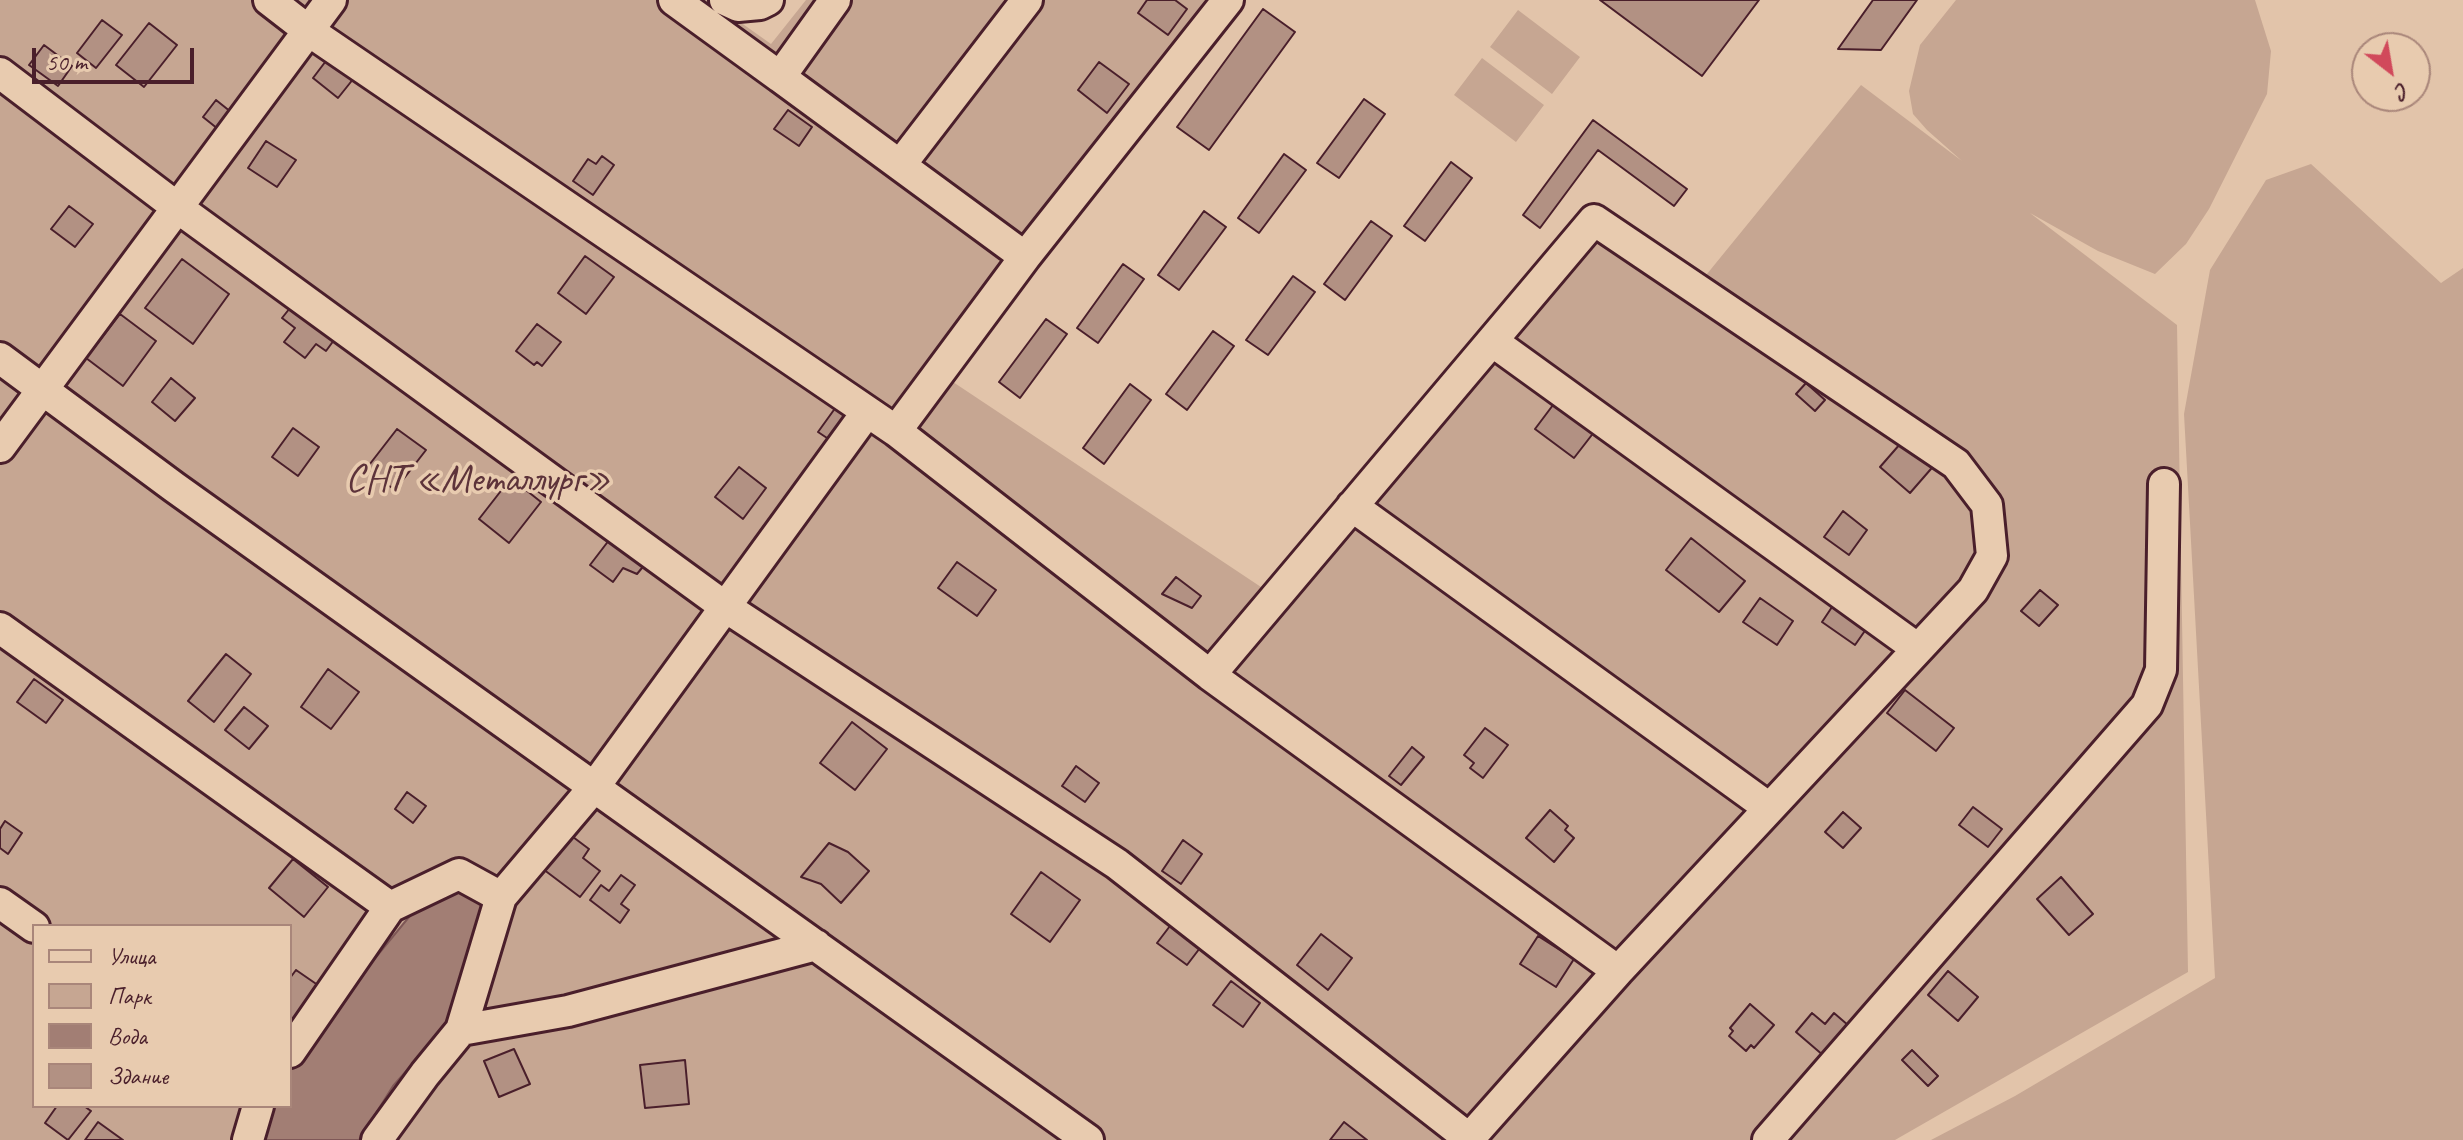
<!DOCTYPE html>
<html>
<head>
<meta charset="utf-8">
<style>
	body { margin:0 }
	#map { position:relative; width:2463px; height:1140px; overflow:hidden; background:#e2c4aa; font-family:Caveat,sans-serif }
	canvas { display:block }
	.legend { position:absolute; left:32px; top:924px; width:260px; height:184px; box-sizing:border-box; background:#e8cbaf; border:2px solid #a9867a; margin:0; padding:10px 14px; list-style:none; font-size:24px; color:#4a1f2b }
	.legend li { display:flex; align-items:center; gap:16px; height:40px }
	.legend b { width:40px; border:2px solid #a9867a }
	.north { position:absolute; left:2351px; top:32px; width:80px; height:80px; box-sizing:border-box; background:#e8cbaf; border:2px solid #a9867a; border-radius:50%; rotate:149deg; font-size:22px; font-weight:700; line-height:32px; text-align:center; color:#4a1f2b }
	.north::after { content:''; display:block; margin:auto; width:28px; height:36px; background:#d1495b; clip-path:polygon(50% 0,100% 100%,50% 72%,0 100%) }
	.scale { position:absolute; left:32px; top:48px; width:162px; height:36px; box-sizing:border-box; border:4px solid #4a1f2b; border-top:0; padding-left:10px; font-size:24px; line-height:28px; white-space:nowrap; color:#4a1f2b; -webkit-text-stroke:6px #e8cbaf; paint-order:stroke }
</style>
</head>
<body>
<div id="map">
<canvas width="2463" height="1140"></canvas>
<ul class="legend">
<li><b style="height:10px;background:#e8cbaf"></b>Улица</li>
<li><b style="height:22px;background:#c6a692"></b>Парк</li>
<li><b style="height:22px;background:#a27e74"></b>Вода</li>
<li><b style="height:22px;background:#b29183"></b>Здание</li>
</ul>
<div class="north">С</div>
<div class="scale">50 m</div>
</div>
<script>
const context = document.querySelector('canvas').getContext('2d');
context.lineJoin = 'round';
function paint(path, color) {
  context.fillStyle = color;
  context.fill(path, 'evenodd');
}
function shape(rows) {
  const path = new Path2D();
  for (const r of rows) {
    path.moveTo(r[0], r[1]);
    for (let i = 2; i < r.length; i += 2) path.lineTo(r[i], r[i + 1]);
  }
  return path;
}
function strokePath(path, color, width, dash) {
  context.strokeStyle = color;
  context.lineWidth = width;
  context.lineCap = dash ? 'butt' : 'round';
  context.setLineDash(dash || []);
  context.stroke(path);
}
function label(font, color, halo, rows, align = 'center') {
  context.font = font + ' Caveat,sans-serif';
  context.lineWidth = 7;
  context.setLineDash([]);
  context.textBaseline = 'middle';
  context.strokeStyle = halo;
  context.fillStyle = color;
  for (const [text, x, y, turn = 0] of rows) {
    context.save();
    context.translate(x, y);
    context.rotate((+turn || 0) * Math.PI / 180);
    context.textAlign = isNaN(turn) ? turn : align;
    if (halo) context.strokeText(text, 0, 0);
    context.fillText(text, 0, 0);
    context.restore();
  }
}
paint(shape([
	[0,0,709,0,771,44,806,0,1231,0,944,376,1267,591,1591,203,1698,285,1861,85,1962,161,1927,130,1913,114,1909,91,1920,45,1956,0,2255,0,2271,51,2267,94,2209,209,2186,244,2155,274,2098,251,2030,213,2177,325,2188,972,1895,1140,0,1140],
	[34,926,290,926,290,1106,34,1106],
	[1518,10,1580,57,1552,94,1490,47],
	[1482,58,1544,105,1516,142,1454,95],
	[2311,164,2441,283,2463,268,2463,1140,1931,1140,2015,1096,2215,978,2184,414,2210,270,2266,180]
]), '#c6a692');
const water = shape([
	[455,887,478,899,487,918,480,946,444,1028,393,1086,359,1140,263,1140,266,1124,274,1106,290,1106,290,1070,297,1053,423,900,455,887]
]);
paint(water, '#a27e74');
strokePath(water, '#7f5857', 2);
const building = shape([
	[1147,0,1175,0,1187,9,1168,35,1138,13,1147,0],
	[1600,0,1759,0,1702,76,1600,0],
	[1873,0,1917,0,1881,50,1838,49,1873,0],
	[1263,9,1295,32,1209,150,1177,127,1263,9],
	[102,20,122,35,96,68,77,53,102,20],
	[149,23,177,45,144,87,116,65,149,23],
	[44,45,72,66,58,86,29,65,44,45],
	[332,53,358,73,338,98,313,78,332,53],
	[1099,62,1129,84,1107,113,1078,90,1099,62],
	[1364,99,1385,114,1339,178,1317,163,1364,99],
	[216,100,231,112,218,129,203,117,216,100],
	[788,110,812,127,799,146,774,129,788,110],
	[1593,120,1687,189,1674,206,1598,150,1540,228,1523,215,1593,120],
	[266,141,296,160,277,187,248,168,266,141],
	[1284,154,1306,170,1259,233,1238,218,1284,154],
	[602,156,614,165,593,195,573,181,588,159,596,164,602,156],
	[1451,162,1472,178,1425,241,1404,226,1451,162],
	[69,206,93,224,75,247,51,229,69,206],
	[1204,211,1226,227,1179,290,1158,275,1204,211],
	[1371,221,1392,236,1345,300,1324,284,1371,221],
	[585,256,614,277,586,314,558,293,585,256],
	[182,259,229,294,193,344,145,308,182,259],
	[1123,264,1144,279,1098,343,1077,328,1123,264],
	[1293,276,1315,292,1268,355,1246,340,1293,276],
	[294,303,337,336,326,351,316,344,305,358,284,342,295,328,282,318,294,303],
	[120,314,156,341,123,386,86,358,120,314],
	[1046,319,1067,334,1020,398,999,382,1046,319],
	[537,324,561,342,542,366,537,362,534,365,516,351,537,324],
	[1213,331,1234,346,1187,410,1166,394,1213,331],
	[171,378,195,398,175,421,152,402,171,378],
	[1806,383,1825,400,1815,411,1796,394,1806,383],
	[1130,384,1151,400,1104,464,1083,448,1130,384],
	[1559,397,1598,427,1574,458,1535,429,1559,397],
	[836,407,853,420,836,444,818,432,836,407],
	[293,428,319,447,298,476,272,457,293,428],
	[397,429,426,450,395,490,366,469,397,429],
	[1907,436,1937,462,1910,493,1880,467,1907,436],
	[739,467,766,488,743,519,715,497,739,467],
	[511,478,541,502,509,543,479,519,511,478],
	[1843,511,1867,530,1849,555,1824,537,1843,511],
	[616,531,646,563,637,574,623,568,613,582,590,565,616,531],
	[1691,538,1745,581,1719,612,1666,570,1691,538],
	[957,562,996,590,977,616,938,588,957,562],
	[1176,577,1201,596,1192,608,1162,594,1176,577],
	[2040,590,2058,605,2039,626,2021,611,2040,590],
	[1760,598,1793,621,1777,645,1743,622,1760,598],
	[1836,601,1869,625,1855,645,1822,622,1836,601],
	[226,654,251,674,214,722,188,701,226,654],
	[328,669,359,692,331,729,301,707,328,669],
	[34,679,63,700,46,723,17,702,34,679],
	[1905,690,1954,728,1936,751,1887,713,1905,690],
	[244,707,268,726,249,749,225,730,244,707],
	[852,722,887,749,855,790,820,763,852,722],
	[1485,728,1508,745,1483,778,1470,768,1474,763,1464,755,1485,728],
	[1412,747,1424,757,1401,785,1389,776,1412,747],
	[1076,766,1099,783,1085,802,1062,786,1076,766],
	[407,792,426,806,413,823,395,809,407,792],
	[1973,807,2002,829,1988,847,1959,825,1973,807],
	[1550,810,1568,826,1565,830,1574,838,1554,862,1526,838,1550,810],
	[1843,812,1861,828,1843,848,1825,832,1843,812],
	[5,821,22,833,8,854,0,848,0,829,5,821],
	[565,831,589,849,583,858,600,871,580,897,539,866,565,831],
	[1183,840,1202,854,1181,884,1162,871,1183,840],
	[829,843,848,852,869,871,841,903,821,884,801,877,829,843],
	[293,859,328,887,304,917,269,888,293,859],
	[1041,872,1080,900,1050,942,1011,914,1041,872],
	[621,875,635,885,621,904,629,910,620,923,590,900,601,885,609,891,621,875],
	[2061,877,2093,914,2069,935,2037,899,2061,877],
	[1173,922,1203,944,1187,965,1157,943,1173,922],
	[1321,934,1352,958,1328,990,1297,965,1321,934],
	[1538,936,1574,959,1556,987,1520,964,1538,936],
	[296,970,325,990,299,1027,290,1021,290,978,296,970],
	[1948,971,1978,997,1958,1021,1928,995,1948,971],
	[1231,981,1260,1003,1243,1027,1213,1005,1231,981],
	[1750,1004,1774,1025,1754,1048,1751,1045,1746,1051,1729,1036,1733,1031,1730,1028,1750,1004],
	[1812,1013,1825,1024,1834,1013,1856,1032,1824,1056,1796,1032,1812,1013],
	[514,1049,530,1084,499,1097,484,1061,514,1049],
	[1912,1050,1938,1076,1928,1086,1902,1060,1912,1050],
	[685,1060,689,1104,645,1108,640,1065,685,1060],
	[57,1106,84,1106,91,1111,68,1140,45,1123,57,1106],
	[98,1122,123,1140,85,1140,98,1122],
	[1344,1122,1367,1140,1330,1140,1344,1122]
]);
paint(building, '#b29183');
strokePath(building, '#4a1f2b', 2);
const minor = shape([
	[269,0,309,31,896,431,1210,675,1618,971],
	[674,0,780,77],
	[725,0,738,6,760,4,768,0],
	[835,0,780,77,1025,257],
	[0,73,178,208,724,606,1117,864,1471,1140],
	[901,164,1027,0],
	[1492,341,1918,649],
	[0,358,174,487,1088,1140],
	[896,431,1025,257,1228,0],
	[0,447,331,0],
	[1352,506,1769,808],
	[0,628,390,907],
	[1210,675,1594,220,1956,464,1987,505,1992,556,1973,590,1618,971,1468,1140],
	[0,903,34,927],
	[461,1030,568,1011,816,945],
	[290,1052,390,907,459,874,501,897],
	[248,1140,258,1106],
	[377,1140,425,1074,461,1030,501,897,595,786,867,412],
	[1768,1140,2147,705,2161,670,2164,484]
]);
strokePath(minor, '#4a1f2b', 36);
strokePath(minor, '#e8cbaf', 30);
label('40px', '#5d333a', '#e8cbaf', [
	["СНТ «Металлург»",478,481]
]);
</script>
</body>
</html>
